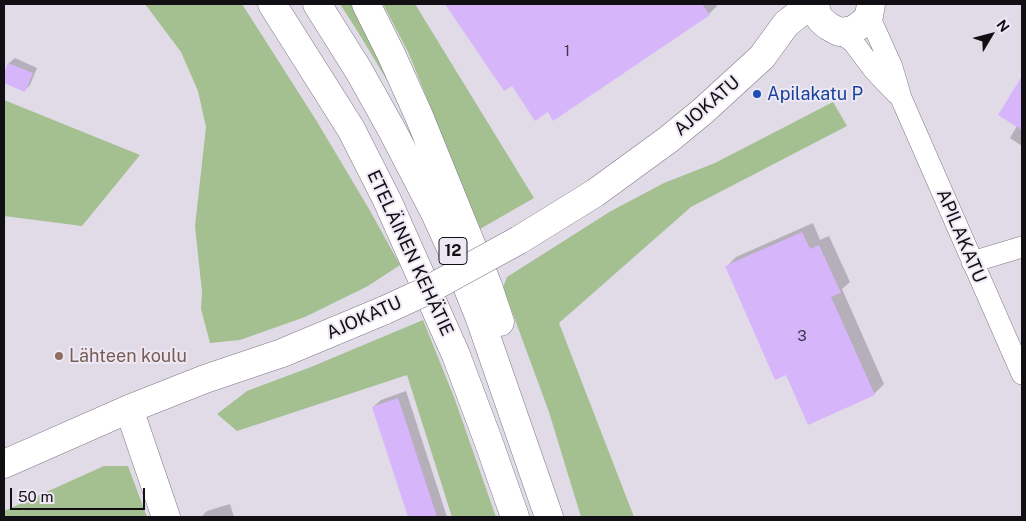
<!DOCTYPE html>
<html>
<head>
<meta charset="utf-8">
<style>
	body { margin:0 }
	#map { position:relative; width:1026px; height:521px; overflow:hidden; background:#e1dbe8; font-family:"Public Sans",sans-serif }
	canvas { display:block }
	.frame { position:absolute; inset:0; border:5px solid #110f13; pointer-events:none }
	.north { position:absolute; left:966px; top:10px; width:50px; height:50px; -webkit-text-stroke:4px #eee8f5; paint-order:stroke; rotate:53deg; font-size:14px; font-weight:700; line-height:20px; text-align:center; color:#110f13 }
	.north::after { content:''; display:block; margin:auto; width:18px; height:22px; background:#110f13; clip-path:polygon(50% 0,100% 100%,50% 72%,0 100%) }
	.scale { position:absolute; left:10px; top:488px; width:135px; height:22px; box-sizing:border-box; border:2px solid #110f13; border-top:0; padding-left:6px; font-size:15px; line-height:18px; white-space:nowrap; color:#110f13; -webkit-text-stroke:4px #eee8f5; paint-order:stroke }
</style>
</head>
<body>
<div id="map">
<canvas width="1026" height="521"></canvas>
<div class="frame"></div>
<div class="north">N</div>
<div class="scale">50 m</div>
</div>
<script>
const context = document.querySelector('canvas').getContext('2d');
context.lineJoin = 'round';
function paint(path, color) {
  context.fillStyle = color;
  context.fill(path, 'evenodd');
}
function shape(rows) {
  const path = new Path2D();
  for (const r of rows) {
    path.moveTo(r[0], r[1]);
    for (let i = 2; i < r.length; i += 2) path.lineTo(r[i], r[i + 1]);
  }
  return path;
}
function strokePath(path, color, width, dash) {
  context.strokeStyle = color;
  context.lineWidth = width;
  context.lineCap = dash ? 'butt' : 'round';
  context.setLineDash(dash || []);
  context.stroke(path);
}
function label(font, color, halo, rows, align = 'center') {
  context.font = font + ' "Public Sans",sans-serif';
  context.lineWidth = 4;
  context.setLineDash([]);
  context.textBaseline = 'middle';
  context.strokeStyle = halo;
  context.fillStyle = color;
  for (const [text, x, y, turn = 0] of rows) {
    context.save();
    context.translate(x, y);
    context.rotate((+turn || 0) * Math.PI / 180);
    context.textAlign = isNaN(turn) ? turn : align;
    if (halo) context.strokeText(text, 0, 0);
    context.fillText(text, 0, 0);
    context.restore();
  }
}
paint(shape([
	[145,4,242,4,316,120,369,209,400,265,368,286,305,317,240,340,210,343,201,309,202,292,195,226,206,127,198,91,181,52],
	[340,4,355,4,388,82,358,32],
	[383,4,415,4,534,198,480,229,409,54],
	[4,100,140,155,82,226,4,216],
	[833,102,847,126,691,207,559,323,634,517,581,517,549,412,503,287,507,277,611,211,664,183,715,163],
	[423,320,454,397,496,517,452,517,407,375,237,431,217,414,247,391,311,367],
	[104,466,128,466,147,517,4,517,4,511]
]), '#a4bf90');
paint(shape([
	[446,4,715,4,717,6,709,14,512,84,505,90],
	[15,58,37,68,30,85,25,90,4,81,9,63],
	[1022,78,1022,146,1010,138,1017,126,999,114],
	[813,223,820,240,829,236,850,282,842,289,884,384,874,394,787,373,726,267,736,257],
	[406,391,447,517,410,517,373,407,381,400],
	[230,504,234,517,201,517,207,511]
]), '#0003');
paint(shape([
	[445,4,702,4,710,15,553,121,548,112,535,121,512,86,504,91],
	[8,63,33,73,25,92,4,83,4,74],
	[1022,76,1022,130,998,115],
	[802,232,810,249,819,245,841,293,831,297,875,395,808,425,786,375,775,380,725,266],
	[398,398,437,517,408,517,372,407]
]), '#d7b5fa');
const street = shape([
	[869,16,892,67,901,98,1022,374],
	[839,32,853,42,874,70,897,94],
	[972,262,1022,247]
]);
const secondary = shape([
	[815,4,817,14,821,20,828,26,839,32,853,30,863,23,869,16,871,4],
	[519,240,595,193,669,139,703,111,762,57,786,24,811,4],
	[129,409,166,517],
	[4,464,129,409,205,379,282,353,385,310]
]);
const highway = shape([
	[272,4,351,129,387,200,456,355,489,443,515,517],
	[317,4,359,71,393,132,435,213,459,266,479,316,549,517],
	[366,4,391,54,419,116,488,286,500,322]
]);
strokePath(street, '#7e7984', 22);
strokePath(secondary, '#7e7984', 29);
strokePath(highway, '#7e7984', 29);
strokePath(street, '#fff', 21);
strokePath(secondary, '#fff', 28);
strokePath(highway, '#fff', 28);
const secondaryBridge = shape([
	[385,310,424,292,519,240]
]);
strokePath(secondaryBridge, '#7e7984', 29, []);
strokePath(secondaryBridge, '#fff', 28);
for (const [x, y, r, color] of [
	[757,94,5,"#1a4fb4"],
	[59,356,5,"#8d6e63"]
]) {
  const dot = new Path2D();
  dot.arc(x, y, r, 0, 2 * Math.PI);
  context.fillStyle = color;
  context.fill(dot);
  strokePath(dot, '#eee8f5', 2);
}
label('15px', '#42384d', null, [
	["1",567,51],
	["3",802,336]
]);
for (const [x, y, w] of [
	[453,251,28]
]) {
  const box = new Path2D();
  box.roundRect(x - w / 2, y - 13.5, w, 27, 4);
  context.fillStyle = '#eee8f5';
  context.fill(box);
  strokePath(box, '#110f13', 1);
}
label('bold 16px', '#110f13', null, [
	["12",453,251]
]);
label('18px', '#164399', '#eee8f5', [
	["Apilakatu P",767,94]
], 'left');
label('18px', '#110f13', '#eee8f5', [
	["AJOKATU",707,106,-41],
	["APILAKATU",961,236,67],
	["ETELÄINEN KEHÄTIE",410,253,65],
	["AJOKATU",364,318,-24]
]);
label('18px', '#785e54', '#eee8f5', [
	["Lähteen koulu",69,356]
], 'left');
</script>
</body>
</html>
